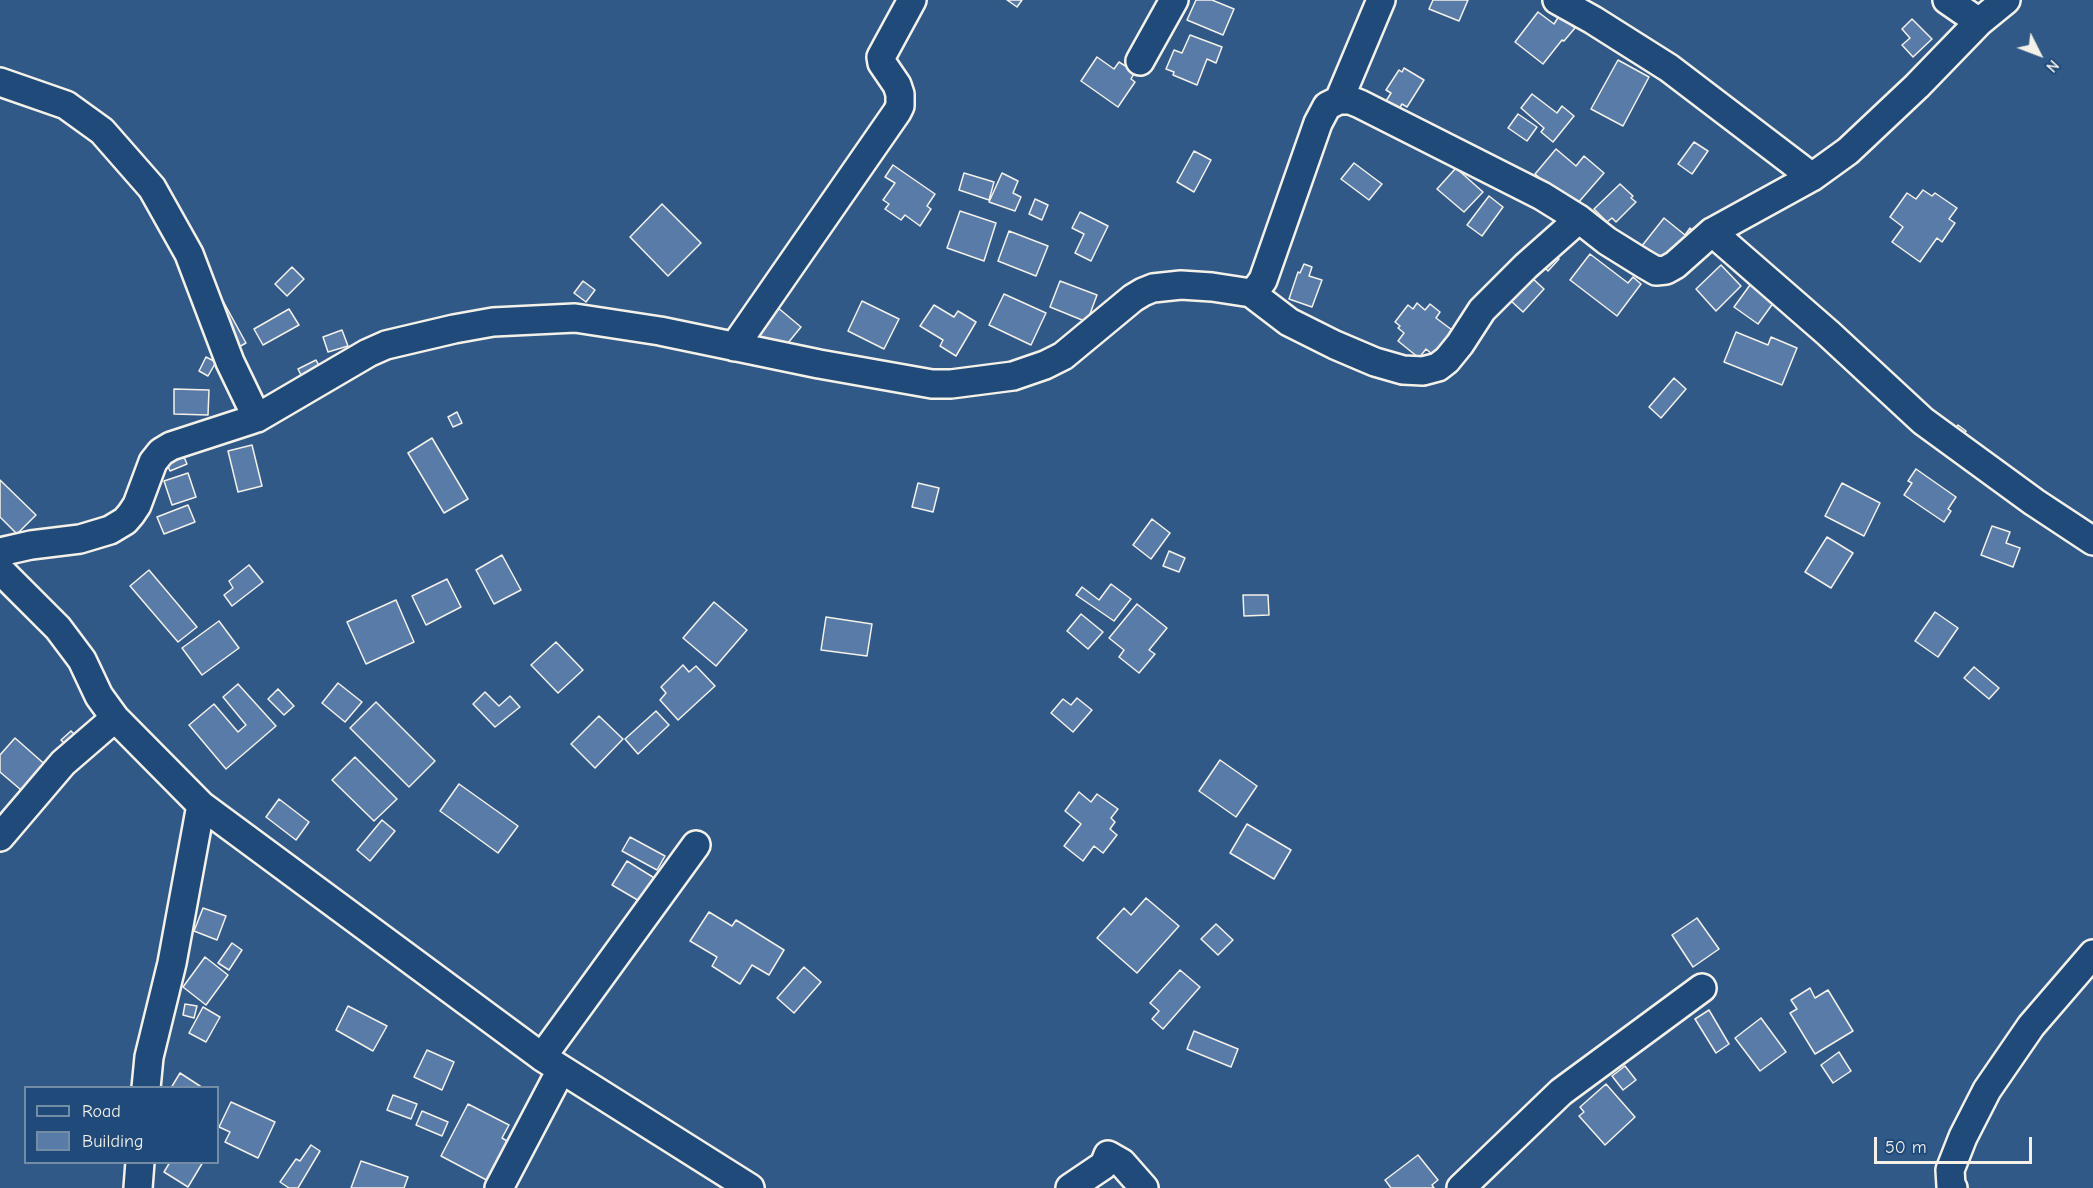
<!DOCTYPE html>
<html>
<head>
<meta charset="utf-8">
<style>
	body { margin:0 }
	#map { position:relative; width:2093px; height:1188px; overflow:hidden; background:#305988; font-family:"Comic Neue",sans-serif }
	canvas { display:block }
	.legend { position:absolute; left:24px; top:1086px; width:195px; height:78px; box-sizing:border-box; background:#1f4a7a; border:2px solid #748da6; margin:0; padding:8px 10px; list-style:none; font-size:18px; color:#f4f1e8 }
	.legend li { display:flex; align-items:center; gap:12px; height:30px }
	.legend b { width:30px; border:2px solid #748da6 }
	.north { position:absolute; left:2009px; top:24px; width:60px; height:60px; -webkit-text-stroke:4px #1f4a7a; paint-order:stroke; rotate:132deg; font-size:16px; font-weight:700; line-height:24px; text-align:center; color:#f4f1e8 }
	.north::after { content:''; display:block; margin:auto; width:21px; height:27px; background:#f4f1e8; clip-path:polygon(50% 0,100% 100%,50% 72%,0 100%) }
	.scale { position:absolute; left:1874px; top:1137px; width:158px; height:27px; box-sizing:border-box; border:3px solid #f4f1e8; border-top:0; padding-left:8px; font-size:18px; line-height:21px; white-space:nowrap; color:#f4f1e8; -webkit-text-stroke:4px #1f4a7a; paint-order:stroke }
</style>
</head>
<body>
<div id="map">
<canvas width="2093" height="1188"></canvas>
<ul class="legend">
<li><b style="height:8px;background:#1f4a7a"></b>Road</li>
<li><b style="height:16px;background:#597ba8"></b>Building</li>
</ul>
<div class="north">N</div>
<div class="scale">50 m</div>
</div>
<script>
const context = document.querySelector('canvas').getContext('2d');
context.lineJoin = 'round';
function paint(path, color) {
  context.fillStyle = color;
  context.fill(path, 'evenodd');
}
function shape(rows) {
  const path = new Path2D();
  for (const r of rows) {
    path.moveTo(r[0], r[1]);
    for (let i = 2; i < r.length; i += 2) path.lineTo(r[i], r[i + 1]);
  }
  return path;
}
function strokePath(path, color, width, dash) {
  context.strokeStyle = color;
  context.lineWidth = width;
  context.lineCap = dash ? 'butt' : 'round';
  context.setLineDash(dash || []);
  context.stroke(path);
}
const building = shape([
	[1007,0,1022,0,1017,7,1007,0],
	[1196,0,1212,0,1234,9,1223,35,1187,20,1196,0],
	[1433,0,1468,0,1459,21,1429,9,1433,0],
	[1538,12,1554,24,1559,16,1575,28,1564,41,1562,40,1543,64,1515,42,1538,12],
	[1912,19,1932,39,1913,57,1902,45,1910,38,1902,29,1912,19],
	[1190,35,1222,47,1216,63,1207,59,1197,85,1173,75,1174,72,1166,69,1174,50,1182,53,1190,35],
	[1097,57,1114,69,1119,62,1135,72,1131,79,1135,82,1118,107,1081,81,1097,57],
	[1618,60,1649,77,1623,126,1591,109,1618,60],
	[1404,68,1424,80,1407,107,1402,104,1399,109,1386,101,1391,93,1386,90,1399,70,1402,72,1404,68],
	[1532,94,1557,113,1562,106,1574,116,1553,142,1541,132,1544,128,1521,108,1532,94],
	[1518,114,1537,127,1527,141,1508,128,1518,114],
	[1694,142,1708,151,1692,174,1678,164,1694,142],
	[1556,149,1576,166,1584,156,1604,173,1571,211,1554,190,1535,174,1556,149],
	[1194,151,1211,160,1194,192,1177,182,1194,151],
	[1354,163,1382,184,1369,200,1341,179,1354,163],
	[893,165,935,194,927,206,931,209,920,226,905,215,901,220,885,209,889,204,883,200,895,183,885,177,893,165],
	[1456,168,1483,192,1464,212,1437,189,1456,168],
	[964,173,994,182,989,200,959,190,964,173],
	[1002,173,1018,181,1013,193,1021,197,1015,211,989,202,1002,173],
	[1620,184,1633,196,1631,198,1636,202,1616,222,1612,218,1607,222,1594,209,1620,184],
	[1923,190,1932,196,1935,193,1957,208,1949,219,1955,223,1942,242,1937,238,1920,262,1892,242,1903,227,1890,217,1907,193,1916,199,1923,190],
	[1489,196,1503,207,1482,236,1467,225,1489,196],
	[1035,199,1048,205,1042,220,1029,214,1035,199],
	[662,204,701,243,668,276,630,237,662,204],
	[960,211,996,223,984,261,947,248,960,211],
	[1080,212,1108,226,1091,261,1075,253,1084,234,1072,228,1080,212],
	[1664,218,1685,235,1690,228,1701,237,1663,266,1641,247,1664,218],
	[1009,231,1048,246,1036,276,998,261,1009,231],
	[1550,251,1559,259,1548,271,1539,262,1550,251],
	[1590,254,1628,283,1633,277,1641,284,1617,316,1570,280,1590,254],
	[1304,264,1312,267,1309,276,1322,280,1312,307,1289,299,1298,272,1300,273,1304,264],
	[1721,265,1741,286,1716,311,1696,289,1721,265],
	[292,267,304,279,287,296,275,284,292,267],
	[1531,277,1544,289,1523,312,1510,300,1531,277],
	[583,281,595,290,586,302,574,293,583,281],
	[1060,281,1097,295,1087,322,1050,307,1060,281],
	[1750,285,1774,302,1758,324,1734,307,1750,285],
	[1004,294,1046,313,1031,345,989,325,1004,294],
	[223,301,246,343,228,353,205,310,223,301],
	[862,301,899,319,884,349,848,331,862,301],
	[1417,303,1425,310,1430,304,1440,312,1436,318,1452,330,1433,355,1426,349,1419,358,1398,341,1404,333,1398,328,1400,326,1395,322,1408,305,1413,309,1417,303],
	[934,305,954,317,958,311,976,322,956,356,940,346,943,340,920,326,934,305],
	[777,307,801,327,779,354,754,334,777,307],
	[289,309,299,325,263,345,254,329,289,309],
	[342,330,348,346,328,352,323,337,342,330],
	[1736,332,1768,345,1771,337,1797,348,1782,385,1724,362,1736,332],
	[206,357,216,362,208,376,199,371,206,357],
	[316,360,322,371,304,381,298,369,316,360],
	[1674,378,1686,389,1661,418,1649,407,1674,378],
	[174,389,209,390,208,415,174,414,174,389],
	[457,412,462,423,453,427,448,417,457,412],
	[1958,425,1966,431,1960,440,1952,433,1958,425],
	[432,438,468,499,444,513,408,453,432,438],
	[252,445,262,486,238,492,228,451,252,445],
	[184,457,187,464,170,471,167,464,184,457],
	[1916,469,1956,497,1948,509,1951,511,1944,522,1904,495,1912,483,1908,481,1916,469],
	[188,473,196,497,172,505,164,481,188,473],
	[0,480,36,515,17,534,0,517,0,480],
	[918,483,939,488,933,512,912,507,918,483],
	[1842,483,1880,503,1864,536,1825,516,1842,483],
	[188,505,195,522,164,534,157,517,188,505],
	[1152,519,1170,533,1151,559,1133,545,1152,519],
	[1992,526,2010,532,2006,543,2020,548,2013,567,1981,555,1992,526],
	[1827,537,1853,553,1831,588,1805,572,1827,537],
	[1169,551,1185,558,1179,572,1163,566,1169,551],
	[502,555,521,590,494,604,476,570,502,555],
	[249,565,263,582,232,606,224,595,233,588,229,581,249,565],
	[149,570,197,627,178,642,130,586,149,570],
	[447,579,461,607,426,625,412,596,447,579],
	[1111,584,1131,599,1114,621,1076,595,1082,587,1099,600,1111,584],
	[1243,595,1268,595,1269,615,1244,616,1243,595],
	[396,600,414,642,366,664,347,622,396,600],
	[714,602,747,630,716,666,683,638,714,602],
	[1137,604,1167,628,1149,650,1155,654,1139,673,1119,657,1124,650,1109,638,1137,604],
	[1935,612,1958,628,1938,657,1915,641,1935,612],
	[1081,614,1103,632,1088,649,1067,631,1081,614],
	[826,617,872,624,867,656,821,650,826,617],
	[219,621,239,648,202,675,182,648,219,621],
	[556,642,583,670,558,693,531,665,556,642],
	[683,665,689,672,696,666,715,686,678,720,660,700,666,693,661,687,683,665],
	[1974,667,1999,688,1989,699,1964,678,1974,667],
	[338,683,362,702,345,722,322,703,338,683],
	[238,684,276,726,226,769,189,725,214,704,238,732,246,725,223,697,238,684],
	[278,689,294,706,284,715,268,699,278,689],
	[485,692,499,706,510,696,520,707,495,727,473,704,485,692],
	[1077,698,1092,710,1073,732,1051,713,1063,699,1071,705,1077,698],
	[376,702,435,761,409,787,350,728,376,702],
	[656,711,669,725,638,754,625,739,656,711],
	[599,716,623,739,595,768,571,744,599,716],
	[71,731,76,736,67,746,61,740,71,731],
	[15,738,49,768,27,795,0,772,0,755,15,738],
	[355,757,397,799,374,821,332,780,355,757],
	[1220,760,1257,786,1236,817,1199,791,1220,760],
	[459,784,518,826,498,853,440,811,459,784],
	[1079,792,1091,802,1097,794,1118,809,1111,818,1115,822,1110,829,1117,835,1103,853,1094,846,1083,861,1064,846,1081,824,1065,811,1079,792],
	[279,799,309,822,296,840,266,817,279,799],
	[382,820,395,831,370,861,357,850,382,820],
	[1247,824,1291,850,1274,879,1230,853,1247,824],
	[630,837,665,856,657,870,622,851,630,837],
	[627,861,656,879,641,902,612,885,627,861],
	[1146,898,1179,926,1137,973,1097,938,1124,908,1131,915,1146,898],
	[203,908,226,916,217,940,194,931,203,908],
	[709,912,732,926,736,920,784,950,769,975,752,965,740,984,712,966,717,957,690,941,709,912],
	[1697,918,1719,949,1693,967,1672,935,1697,918],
	[1216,924,1233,940,1218,955,1201,939,1216,924],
	[232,943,242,950,229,970,218,963,232,943],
	[205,957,228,975,206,1005,183,987,205,957],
	[804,967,821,982,794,1013,777,998,804,967],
	[1180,970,1200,987,1163,1029,1152,1019,1159,1011,1150,1003,1180,970],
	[1810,988,1815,998,1828,990,1853,1031,1815,1054,1790,1013,1797,1009,1791,1000,1810,988],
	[185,1004,197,1006,194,1018,183,1015,185,1004],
	[348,1006,387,1026,373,1051,336,1030,348,1006],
	[203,1007,220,1017,206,1042,189,1033,203,1007],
	[1709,1010,1729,1044,1716,1053,1695,1019,1709,1010],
	[1761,1018,1786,1052,1760,1071,1735,1038,1761,1018],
	[1194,1031,1238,1049,1231,1067,1187,1049,1194,1031],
	[427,1050,454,1062,442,1090,414,1077,427,1050],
	[1839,1052,1851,1071,1833,1083,1821,1065,1839,1052],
	[1625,1066,1636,1080,1623,1090,1612,1076,1625,1066],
	[180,1073,203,1088,171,1088,180,1073],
	[1606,1084,1635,1117,1605,1145,1579,1116,1584,1112,1580,1107,1606,1084],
	[393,1095,417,1104,411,1119,387,1110,393,1095],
	[231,1102,275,1122,258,1158,225,1142,230,1132,219,1127,231,1102],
	[468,1104,509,1125,502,1138,514,1145,494,1184,441,1156,468,1104],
	[422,1111,448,1122,442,1136,416,1125,422,1111],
	[311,1145,320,1151,298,1188,289,1188,280,1182,296,1159,300,1161,311,1145],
	[1418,1155,1438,1180,1432,1185,1434,1188,1391,1188,1385,1180,1418,1155],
	[361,1161,408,1177,404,1188,351,1188,361,1161],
	[170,1162,203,1162,188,1187,164,1172,170,1162]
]);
paint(building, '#597ba8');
strokePath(building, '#f4f1e8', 1.5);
const minor = shape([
	[1557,0,1593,20,1669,68,1812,177],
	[1947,0,1979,22],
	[1140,61,1174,0],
	[0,82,66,105,102,131,152,188,189,254,230,362,257,418],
	[1339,100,1381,0],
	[1712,232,1828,333,1923,421,2034,502,2093,541],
	[1251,293,1289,322,1335,345,1375,362,1403,370,1423,371,1438,367,1447,360,1460,344,1482,310,1526,266,1579,219],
	[734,347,897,112,900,106,900,94,897,85,882,63,881,57,912,0],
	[0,552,31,545,80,539,110,530,125,521,131,514,137,505,153,462,161,452,171,446,257,418,368,353,386,345,454,329,493,322,575,318,660,331,819,364,932,384,951,384,1013,376,1045,365,1063,356,1133,298,1143,292,1153,288,1181,285,1212,287,1251,293,1255,291,1263,280,1318,123,1327,106,1339,100,1350,100,1360,104,1542,196,1579,219,1607,241,1644,264,1656,271,1666,270,1675,265,1712,232,1812,177,1848,151,1917,86,1979,22,2006,0],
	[0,570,58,628,82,660,99,696,115,718,201,805,542,1057,750,1188],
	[0,837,63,763,115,718],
	[542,1057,696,845],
	[146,1088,149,1057,172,963,201,805],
	[138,1188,140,1162],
	[499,1188,561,1070],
	[1070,1188,1104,1165,1108,1155,1122,1163,1144,1188],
	[1461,1188,1561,1092,1702,988],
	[1953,1188,1951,1186,1950,1170,1963,1137,1987,1090,2031,1026,2093,954]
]);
strokePath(minor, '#f4f1e8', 32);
strokePath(minor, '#1f4a7a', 27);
</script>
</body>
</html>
